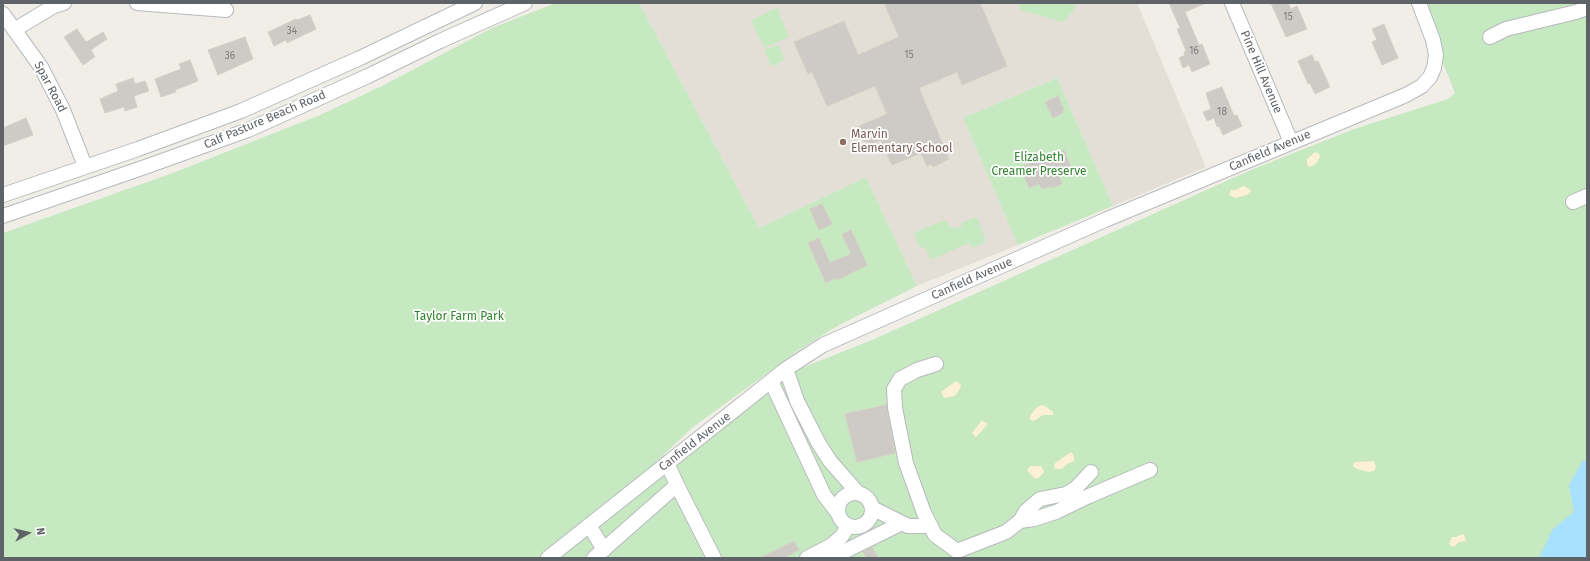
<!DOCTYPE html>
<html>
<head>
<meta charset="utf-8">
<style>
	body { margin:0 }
	#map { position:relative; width:1590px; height:561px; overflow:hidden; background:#f1eee7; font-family:"Fira Sans",sans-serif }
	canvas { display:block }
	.frame { position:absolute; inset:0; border:4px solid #5e6367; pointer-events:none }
	.north { position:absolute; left:8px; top:513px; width:40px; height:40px; -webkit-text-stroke:3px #fff; paint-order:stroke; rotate:82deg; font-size:11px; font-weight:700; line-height:16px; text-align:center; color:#5e6367 }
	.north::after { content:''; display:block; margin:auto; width:14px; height:18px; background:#5e6367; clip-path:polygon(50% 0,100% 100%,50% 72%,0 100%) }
</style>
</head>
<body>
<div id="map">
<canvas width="1590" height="561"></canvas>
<div class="frame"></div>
<div class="north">N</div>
</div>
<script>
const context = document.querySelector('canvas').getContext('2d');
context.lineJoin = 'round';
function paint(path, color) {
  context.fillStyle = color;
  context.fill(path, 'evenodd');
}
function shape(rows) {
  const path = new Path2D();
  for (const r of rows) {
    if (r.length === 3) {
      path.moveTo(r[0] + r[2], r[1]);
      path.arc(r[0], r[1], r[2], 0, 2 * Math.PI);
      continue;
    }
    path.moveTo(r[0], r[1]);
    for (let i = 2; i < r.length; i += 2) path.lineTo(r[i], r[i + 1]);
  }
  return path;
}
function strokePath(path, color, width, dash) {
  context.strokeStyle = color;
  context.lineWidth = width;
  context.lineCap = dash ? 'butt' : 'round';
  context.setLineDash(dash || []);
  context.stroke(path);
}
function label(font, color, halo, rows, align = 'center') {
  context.font = font + ' "Fira Sans",sans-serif';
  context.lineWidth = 3.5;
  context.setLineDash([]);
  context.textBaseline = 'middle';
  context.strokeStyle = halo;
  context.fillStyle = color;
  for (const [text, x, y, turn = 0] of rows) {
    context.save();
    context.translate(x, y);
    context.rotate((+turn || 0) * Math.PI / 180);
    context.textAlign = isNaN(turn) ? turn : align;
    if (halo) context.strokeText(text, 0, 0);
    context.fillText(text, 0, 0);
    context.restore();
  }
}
paint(shape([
	[639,3,1137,3,1206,167,1113,206,1057,78,963,118,1018,245,917,286,866,177,759,228]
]), '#e3dfd7');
paint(shape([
	[556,3,639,3,759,228,866,177,917,286,839,325,799,350,693,427,554,558,3,558,3,233,173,173,320,115,382,86,492,28],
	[1018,3,1076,3,1073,11,1063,22,1020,10],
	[1419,3,1587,3,1587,558,560,558,709,433,789,373,872,340,1251,170,1354,129,1448,99,1455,93],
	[777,8,789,37,764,48,751,20],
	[778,45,784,58,783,61,773,66,771,65,764,50],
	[1057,78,1113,206,1018,245,963,118],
	[977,217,986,242,972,248,969,243,931,260,925,247,920,248,914,233,944,220,952,228,962,227,961,223]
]), '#c6e9c2');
paint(shape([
	[1315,152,1319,154,1320,157,1316,164,1309,167,1307,165,1307,159],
	[1243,186,1250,189,1251,191,1247,195,1235,198,1229,195,1231,190,1236,190],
	[956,381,961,385,960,389,955,396,944,398,941,392],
	[1042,405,1045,406,1053,412,1053,415,1043,415,1034,421,1030,420,1030,416,1036,408],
	[982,420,988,424,976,437,972,433],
	[1071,452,1074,456,1074,461,1067,464,1062,469,1055,469,1054,466,1055,463],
	[1374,461,1376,467,1374,471,1369,472,1357,469,1353,466,1353,463,1355,462],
	[1030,466,1041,466,1044,472,1040,477,1035,479,1027,470],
	[1462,534,1464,535,1466,541,1459,542,1454,547,1451,546,1449,544,1452,537,1456,537]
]), '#fcf0d6');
paint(shape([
	[1587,460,1587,558,1539,558,1553,529,1574,512,1569,485,1582,462]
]), '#a8e0ff');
const building = shape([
	[884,3,980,3,1007,66,962,85,957,72,919,88,949,159,933,167,932,164,927,166,921,153,892,165,881,140,869,145,867,141,864,142,857,127,887,114,875,86,827,106,812,72,808,74,794,42,844,21,858,55,899,37,884,3],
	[1169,3,1206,3,1185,12,1199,45,1202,44,1210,64,1192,72,1189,65,1183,68,1179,58,1185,55,1184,52,1186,51,1177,29,1180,28,1169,3],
	[1271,3,1288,3,1291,9,1297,6,1307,29,1286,37,1271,3],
	[310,15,316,29,287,43,286,40,274,46,268,32,296,19,297,20,310,15],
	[1384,24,1398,58,1382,65,1372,42,1377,40,1372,29,1384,24],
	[77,29,86,42,103,32,107,39,91,50,95,57,83,65,64,37,77,29],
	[245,37,253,59,218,75,208,50,245,37],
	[1312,55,1315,62,1318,61,1330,87,1315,94,1310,83,1308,84,1298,61,1312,55],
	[190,60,198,81,175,90,176,92,161,97,155,79,181,69,179,64,190,60],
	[133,78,135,84,145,81,149,91,134,96,137,107,125,111,124,107,105,113,100,99,118,91,116,84,133,78],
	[1222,87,1234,116,1237,115,1242,126,1223,135,1219,126,1217,127,1214,118,1207,121,1203,112,1211,109,1206,93,1222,87],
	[1058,96,1064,110,1062,111,1063,113,1053,118,1045,102,1058,96],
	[26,118,33,135,3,146,3,128,26,118],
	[1064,150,1072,170,1059,176,1062,184,1052,188,1051,186,1042,189,1039,184,1029,188,1020,167,1064,150],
	[822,204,832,224,819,230,810,209,822,204],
	[851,230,867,265,837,280,836,278,826,283,808,243,819,238,830,263,851,254,842,234,851,230],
	[886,405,895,453,857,462,845,414,886,405],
	[794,541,799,550,784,558,760,558,794,541],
	[872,547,878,558,867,558,863,552,872,547]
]);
paint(building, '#cecbc6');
strokePath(building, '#d6cfc4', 1);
const minor = shape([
	[137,3,226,10],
	[1232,3,1291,142],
	[3,14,41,67,63,110,85,166],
	[14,30,54,6,64,3],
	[1490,37,1506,29,1576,12,1587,8],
	[3,195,138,149,241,111,360,58,475,3],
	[1573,202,1587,196],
	[3,216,145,167,248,130,368,76,440,41,525,3],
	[936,364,917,370,900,379,894,389,895,408,906,463,924,513,935,535,957,551,1006,532,1020,521,1026,511,1040,499,1066,494,1076,488,1091,472],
	[786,369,797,401,819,444,830,461,858,493],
	[771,381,824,495,837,512],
	[677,485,714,558],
	[855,510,17],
	[872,508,908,526,931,526],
	[1020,521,1034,519,1056,512,1089,496,1150,470],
	[589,525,604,550],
	[548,558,786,369,823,345,1105,220,1406,95,1422,86,1430,77,1434,68,1436,55,1433,40,1419,3],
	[594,558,677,485,667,463],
	[807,558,832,545,842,536,848,526],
	[831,558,902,523]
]);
strokePath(minor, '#b7babd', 16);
strokePath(minor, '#fff', 14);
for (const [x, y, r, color] of [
	[843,142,4,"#8d6e63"]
]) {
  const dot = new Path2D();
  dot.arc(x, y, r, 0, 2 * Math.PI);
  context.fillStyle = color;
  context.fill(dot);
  strokePath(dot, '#fff', 1.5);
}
label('10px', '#7a7d7f', null, [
	["15",1288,17],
	["34",292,31],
	["16",1194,51],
	["15",909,55],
	["36",230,56],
	["18",1222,112]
]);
label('12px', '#5e6367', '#fff', [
	["Pine Hill Avenue",1261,72,67],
	["Spar Road",50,87,62],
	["Calf Pasture Beach Road",265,120,-23],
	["Canfield Avenue",1270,151,-23],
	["Canfield Avenue",972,279,-24],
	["Canfield Avenue",695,442,-38]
]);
label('12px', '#785e54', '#fff', [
	["Marvin",851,135],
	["Elementary School",851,149]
], 'left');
label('12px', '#338330', '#fff', [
	["Elizabeth",1039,158],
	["Creamer Preserve",1039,172],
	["Taylor Farm Park",459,317]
]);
</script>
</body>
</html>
